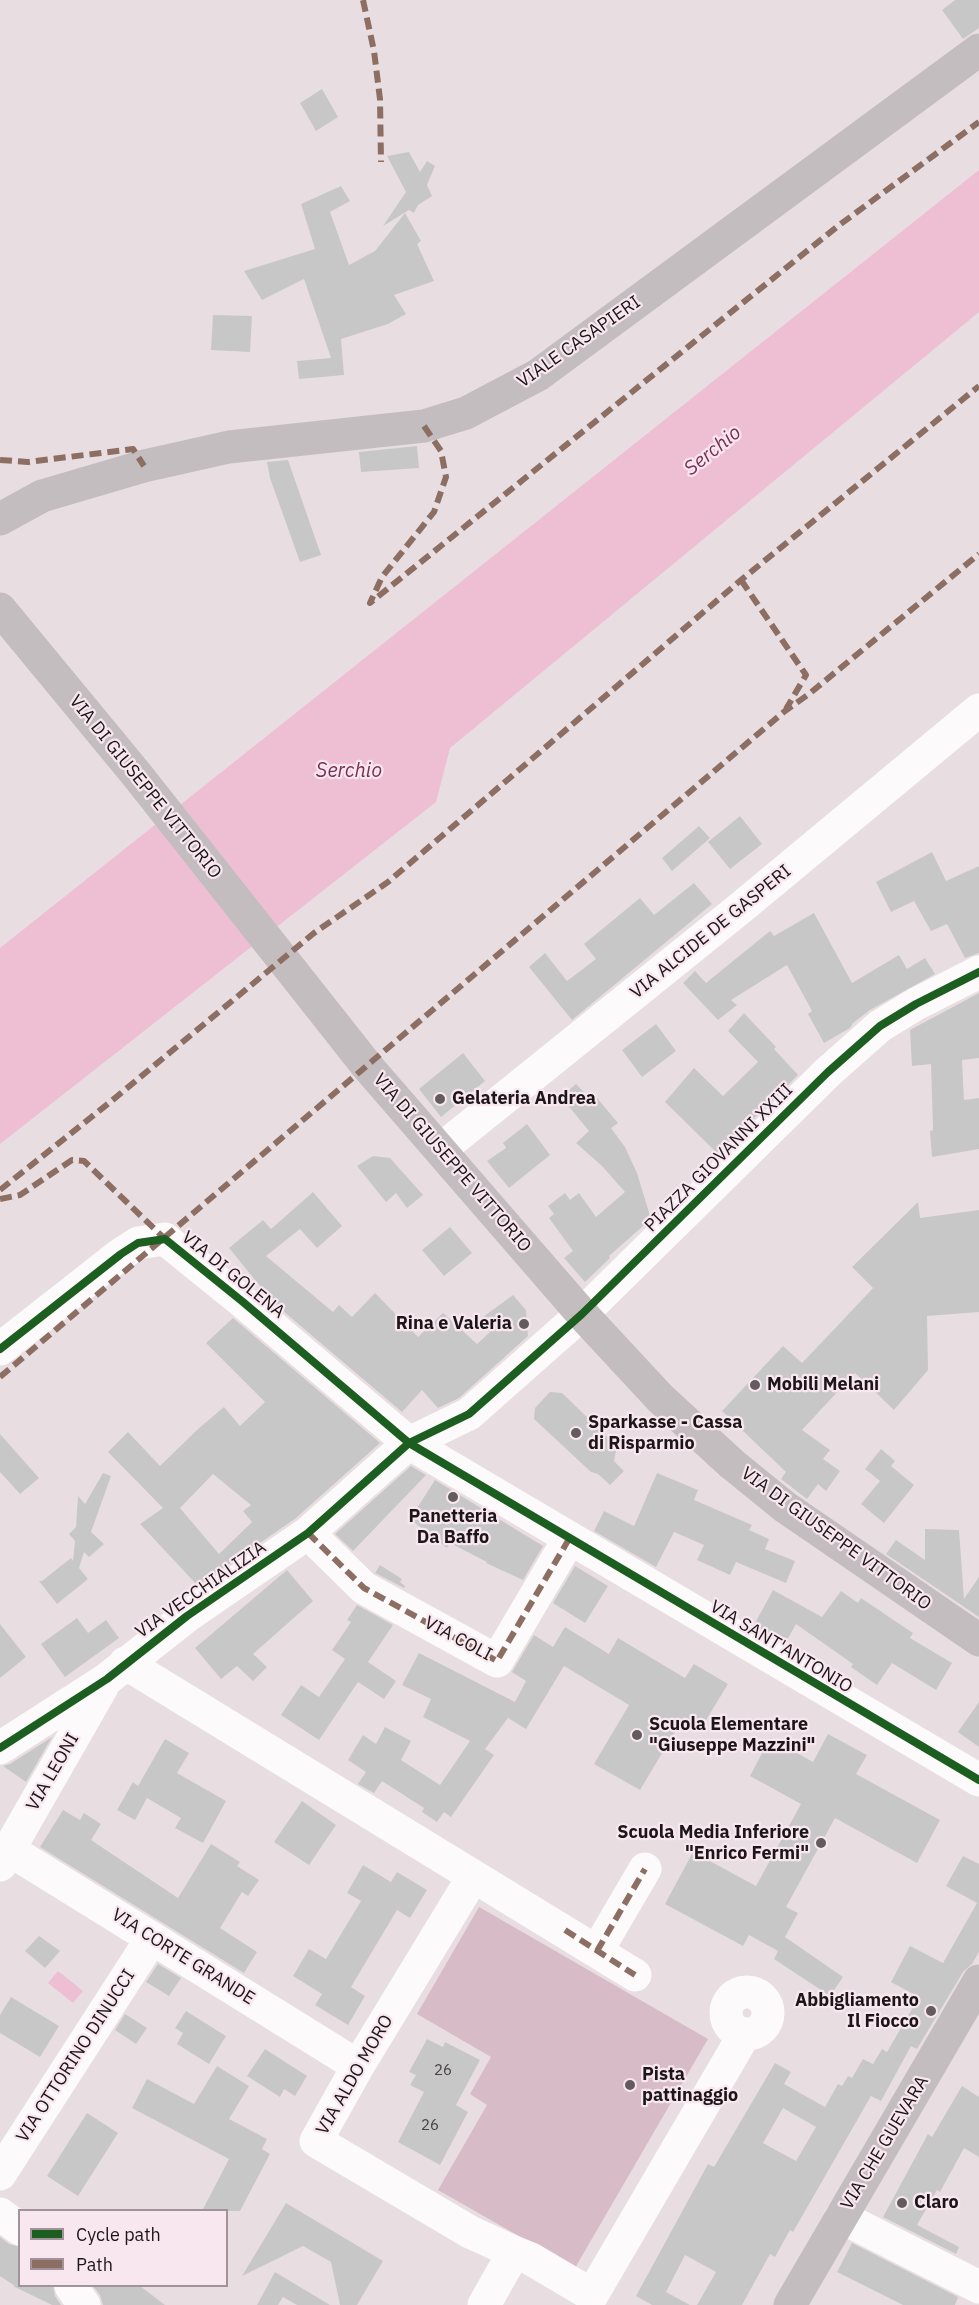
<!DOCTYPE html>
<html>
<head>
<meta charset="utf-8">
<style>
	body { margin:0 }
	#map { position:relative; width:979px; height:2305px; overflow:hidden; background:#e8dee2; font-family:"IBM Plex Sans",sans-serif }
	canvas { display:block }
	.legend { position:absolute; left:18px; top:2209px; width:210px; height:78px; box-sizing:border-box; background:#f9e7ef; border:2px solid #a19399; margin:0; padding:8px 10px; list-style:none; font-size:18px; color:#1c1618 }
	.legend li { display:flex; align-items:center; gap:12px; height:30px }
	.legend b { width:30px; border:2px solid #a19399 }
</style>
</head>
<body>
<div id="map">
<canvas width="979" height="2305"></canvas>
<ul class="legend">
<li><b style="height:8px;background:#1b5e20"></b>Cycle path</li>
<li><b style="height:8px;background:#8d6e63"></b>Path</li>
</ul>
</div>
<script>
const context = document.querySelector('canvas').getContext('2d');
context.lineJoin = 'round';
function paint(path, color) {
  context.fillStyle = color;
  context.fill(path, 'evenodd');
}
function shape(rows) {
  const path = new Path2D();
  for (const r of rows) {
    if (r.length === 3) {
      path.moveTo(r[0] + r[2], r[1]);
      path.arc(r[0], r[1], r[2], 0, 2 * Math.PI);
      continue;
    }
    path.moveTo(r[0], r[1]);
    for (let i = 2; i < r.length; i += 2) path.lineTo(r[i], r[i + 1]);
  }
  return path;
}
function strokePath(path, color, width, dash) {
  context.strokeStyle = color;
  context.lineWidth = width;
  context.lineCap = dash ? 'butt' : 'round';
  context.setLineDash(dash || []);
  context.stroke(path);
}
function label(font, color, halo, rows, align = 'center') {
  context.font = font + ' "IBM Plex Sans",sans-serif';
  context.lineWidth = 4.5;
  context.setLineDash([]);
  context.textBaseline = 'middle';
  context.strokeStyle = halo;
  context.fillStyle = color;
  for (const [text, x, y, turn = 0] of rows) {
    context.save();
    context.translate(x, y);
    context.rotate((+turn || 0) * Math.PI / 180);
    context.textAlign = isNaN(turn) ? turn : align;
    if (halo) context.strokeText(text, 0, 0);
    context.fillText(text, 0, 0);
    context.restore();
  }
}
paint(shape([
	[479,1907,708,2039,575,2268,438,2190,487,2105,470,2094,491,2057,417,2014]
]), '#d7bbc7');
paint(shape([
	[979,170,979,312,450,748,436,802,0,1144,0,948],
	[58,1971,83,1991,73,2003,48,1983]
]), '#eebed3');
paint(shape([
	[955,0,979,0,979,28,963,39,942,10],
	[322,89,338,117,316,131,300,103],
	[409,152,420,172,427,161,435,166,427,185,432,196,418,205,414,213,409,210,383,226,406,192,387,156],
	[341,186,350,201,330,212,349,265,375,251,405,213,421,241,417,244,434,281,394,295,406,314,388,324,341,339,344,375,299,379,297,361,331,358,304,279,262,300,244,271,315,249,301,204],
	[213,315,252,316,250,352,211,350],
	[417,446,419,468,361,472,359,452],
	[288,460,321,555,300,562,270,478,267,462],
	[740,816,762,844,730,869,708,842],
	[699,826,710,838,672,871,662,858],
	[932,852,946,881,979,866,979,953,965,958,947,924,931,931,914,901,891,912,876,882],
	[694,883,712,904,572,1020,529,967,545,953,567,981,596,959,584,944,640,898,654,915],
	[814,913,852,983,899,955,907,969,925,958,935,974,870,1010,853,1023,850,1028,824,1043,808,1014,812,1011,787,965,731,1000,737,1005,718,1020,683,983,695,971,706,983,770,931,774,936],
	[979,993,979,1058,962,1060,964,1100,979,1098,979,1149,932,1157,930,1131,933,1130,931,1064,912,1066,910,1030],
	[744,1013,776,1047,774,1049,798,1075,718,1154,665,1102,694,1068,723,1096,758,1062,728,1031],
	[656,1024,676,1051,642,1077,622,1050],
	[463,1053,485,1081,441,1117,419,1089],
	[576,1084,588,1096,592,1092,618,1123,611,1128,625,1147,637,1173,651,1219,609,1256,610,1258,585,1282,564,1258,573,1251,549,1218,554,1214,548,1206,565,1193,570,1200,579,1193,596,1217,625,1192,602,1166,576,1143,589,1131,561,1097],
	[527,1124,550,1155,509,1188,487,1161,506,1148,503,1143],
	[373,1156,390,1158,423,1195,407,1208,396,1193,386,1202,357,1166],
	[313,1192,342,1226,317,1248,300,1229,266,1256,333,1312,339,1305,352,1317,375,1293,418,1337,443,1313,477,1344,490,1332,479,1320,513,1295,526,1310,528,1336,459,1398,438,1408,422,1390,402,1412,263,1294,265,1292,229,1248,263,1220,271,1229],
	[918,1202,920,1218,979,1210,979,1312,927,1316,928,1370,894,1410,855,1373,802,1430,830,1450,823,1459,840,1471,826,1491,818,1484,807,1499,781,1479,786,1472,722,1411,783,1346,802,1363,842,1321,873,1288,852,1267],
	[450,1227,472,1253,444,1276,422,1250],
	[233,1318,380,1443,296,1518,198,1586,140,1524,163,1508,108,1452,128,1432,160,1466,198,1429,224,1407,240,1426,265,1402,206,1343],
	[213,1474,251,1505,243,1511,252,1522,219,1554,180,1508],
	[550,1392,562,1393,617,1446,614,1461,624,1471,610,1485,598,1474,591,1472,534,1419,535,1408],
	[0,1434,39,1478,20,1494,0,1472],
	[881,1449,895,1461,891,1466,914,1485,884,1523,861,1504,880,1481,865,1469],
	[411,1466,426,1475,353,1551,335,1534],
	[103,1473,111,1476,91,1532,104,1544,89,1557,84,1552,79,1568,88,1579,57,1604,39,1581,42,1581,71,1558,73,1561,75,1541,69,1534,76,1527,78,1496,85,1504],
	[657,1473,698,1490,694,1500,752,1525,749,1530,769,1539,765,1549,795,1561,786,1583,736,1562,730,1575,697,1560,704,1545,674,1532,656,1567,594,1531,604,1511,634,1526],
	[435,1480,543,1546,523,1580,486,1563,487,1562,450,1543,447,1548,410,1519],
	[925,1529,959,1530,964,1599,979,1577,979,1617,886,1554,896,1540,925,1560],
	[380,1565,402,1579,400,1582,405,1586,404,1588,375,1573],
	[575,1566,608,1586,585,1623,553,1603],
	[287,1570,313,1601,253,1654,267,1667,253,1681,237,1666,221,1679,195,1648],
	[773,1590,822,1617,841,1591,858,1603,861,1598,913,1633,910,1638,952,1663,936,1690,892,1663,877,1685,851,1667,853,1664,796,1624,785,1644,754,1625],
	[357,1605,393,1625,368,1662,396,1681,384,1699,358,1682,319,1740,281,1715,301,1685,319,1697,345,1659,332,1650,351,1622,347,1620],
	[77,1618,88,1633,106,1620,119,1638,65,1677,41,1644],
	[0,1624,26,1657,0,1678],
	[565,1627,609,1654,618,1638,685,1678,694,1664,728,1684,700,1730,682,1720,640,1790,594,1764,629,1705,564,1666,526,1729,508,1718,485,1749,494,1755,451,1817,444,1812,437,1822,422,1812,424,1808,382,1781,374,1793,358,1784,366,1772,348,1760,363,1735,376,1744,385,1727,411,1741,401,1760,440,1785,470,1741,423,1717,431,1699,402,1685,419,1653,515,1702,526,1681,512,1672,534,1635,553,1647],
	[979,1702,979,1747,958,1732],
	[828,1734,867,1755,856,1774,940,1820,917,1863,835,1818,786,1907,798,1913,785,1937,843,1977,830,1996,774,1959,778,1951,749,1935,743,1946,665,1904,693,1852,756,1886,801,1804,750,1776,770,1738,813,1762],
	[52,1737,26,1782,3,1766,10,1764],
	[165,1739,189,1753,177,1773,226,1801,203,1843,175,1828,181,1818,147,1798,135,1820,117,1810,133,1782,138,1786],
	[302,1801,336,1825,309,1865,274,1842],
	[63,1810,80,1820,84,1813,101,1824,91,1840,178,1898,211,1844,240,1862,237,1866,259,1880,248,1896,242,1892,220,1928,257,1952,244,1973,40,1847],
	[963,1856,979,1864,979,1952,972,1964,963,1972,917,2049,911,2046,881,2101,871,2096,793,2232,790,2230,775,2257,770,2254,742,2305,697,2305,716,2272,685,2255,666,2292,690,2305,652,2305,636,2296,708,2164,714,2167,775,2063,791,2072,784,2084,825,2107,838,2084,842,2086,848,2076,852,2078,863,2059,873,2064,882,2049,887,2052,919,1997,891,1982,910,1946,943,1963,977,1903,946,1886],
	[783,2108,816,2127,796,2161,763,2143],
	[363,1865,391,1882,397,1872,427,1890,410,1918,397,1910,351,1987,365,1996,348,2025,315,2005,322,1994,293,1976,309,1949,326,1959,361,1901,347,1893],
	[39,1936,60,1951,45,1968,25,1951],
	[158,1964,181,1978,169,1996,146,1982],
	[11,1997,59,2026,40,2057,0,2033,0,2015],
	[186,2011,226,2036,209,2064,177,2044,183,2033,175,2028],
	[125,2014,147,2028,136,2044,115,2030],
	[427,2039,443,2047,445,2042,480,2060,456,2105,468,2112,440,2165,398,2142,424,2092,410,2085,416,2075,409,2072],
	[265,2049,307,2076,295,2096,284,2089,280,2097,247,2076],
	[217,2066,249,2086,229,2119,267,2139,262,2149,270,2154,240,2211,202,2211,229,2159,132,2108,147,2079,194,2104],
	[962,2086,979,2097,979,2157,964,2148,940,2192,937,2190,917,2225,959,2247,956,2254,883,2217,928,2134,932,2137],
	[87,2113,118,2133,78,2196,47,2176],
	[286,2203,383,2261,357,2305,340,2305,331,2262,303,2246,242,2276],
	[0,2237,9,2244,20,2247,20,2286,53,2286,55,2296,61,2305,52,2305,13,2286,15,2286,0,2276],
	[852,2243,958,2297,955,2305,903,2305,837,2272],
	[275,2272,330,2305,297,2305,283,2297,278,2305,257,2305],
	[93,2286,140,2286,165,2305,103,2305,100,2295]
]), '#c8c7c8');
strokePath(shape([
	[440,1150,738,910,979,710],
	[0,1349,121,1254,138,1243,165,1239,243,1302,409,1443,979,1780],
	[308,1533,364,1588,497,1661,569,1539],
	[125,1663,635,1975],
	[0,1748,107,1679,187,1616,308,1533,409,1443,469,1414,582,1314,828,1072,880,1026,916,1004,979,972],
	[8,1849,358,2066],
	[0,1865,102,1687],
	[473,1877,358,2066,316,2141,470,2232,514,2252,484,2305],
	[597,1951,645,1869],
	[747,2013,21],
	[0,2174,152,1938],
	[0,2214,20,2229],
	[841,2217,979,2287],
	[514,2252,531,2259,592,2295,744,2035],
	[71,2286,84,2305]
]), '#fcfafb', 33);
strokePath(shape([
	[0,519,42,496,144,466,229,447,424,426,466,413,538,375,979,50],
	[0,609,137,775,367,1066,582,1314,660,1398,732,1464,785,1507,979,1640],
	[790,2305,979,1981]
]), '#c4bdbf', 33);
strokePath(shape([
	[363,0,374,51,380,99,381,162],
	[424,426,441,451,446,477,434,512,382,577,370,603,838,226,979,122],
	[0,460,28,462,133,449,144,466],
	[741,580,806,675,786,709],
	[0,1190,109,1103,314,933,388,882,741,580,979,386],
	[0,1199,20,1195,72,1160,84,1161,165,1239],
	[0,1377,785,711,809,694,979,554],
	[308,1533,364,1588,497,1661,569,1539],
	[565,1930,635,1975],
	[597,1951,645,1869]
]), '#8d6e63', 6, [12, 6]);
strokePath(shape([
	[0,1349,121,1254,138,1243,165,1239,243,1302,409,1443,979,1780],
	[0,1748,107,1679,187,1616,308,1533,409,1443,469,1414,582,1314,828,1072,880,1026,916,1004,979,972]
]), '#1b5e20', 8);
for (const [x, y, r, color] of [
	[440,1099,6,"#635c5f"],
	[524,1324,6,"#635c5f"],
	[755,1385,6,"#635c5f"],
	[576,1433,6,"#635c5f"],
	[453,1497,6,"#635c5f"],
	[637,1735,6,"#635c5f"],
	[821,1843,6,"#635c5f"],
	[931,2011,6,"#635c5f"],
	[630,2085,6,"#635c5f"],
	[902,2203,6,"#635c5f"]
]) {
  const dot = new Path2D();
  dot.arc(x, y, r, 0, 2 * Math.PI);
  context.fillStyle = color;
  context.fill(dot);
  strokePath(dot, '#f9e7ef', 2);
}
label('15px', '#474244', null, [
	["26",443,2071],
	["26",430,2126]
]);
label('18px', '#1c1618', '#f9e7ef', [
	["VIALE CASAPIERI",579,342,-35],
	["VIA DI GIUSEPPE VITTORIO",145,787,51],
	["VIA ALCIDE DE GASPERI",711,932,-39],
	["PIAZZA GIOVANNI XXIII",719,1158,-45],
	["VIA DI GIUSEPPE VITTORIO",452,1163,49],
	["VIA DI GOLENA",233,1275,39],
	["VIA DI GIUSEPPE VITTORIO",836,1539,36],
	["VIA VECCHIALIZIA",201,1590,-35],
	["VIA COLI",458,1639,28],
	["VIA SANT'ANTONIO",781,1647,31],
	["VIA LEONI",53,1772,-60],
	["VIA CORTE GRANDE",183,1957,32],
	["VIA OTTORINO DINUCCI",76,2056,-57],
	["VIA ALDO MORO",355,2075,-60],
	["VIA CHE GUEVARA",885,2143,-59]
]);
label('bold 18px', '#1c1618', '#f9e7ef', [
	["Gelateria Andrea",452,1099],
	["Rina e Valeria",512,1324,"right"],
	["Mobili Melani",767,1385],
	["Sparkasse - Cassa",588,1423],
	["di Risparmio",588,1444],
	["Panetteria",453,1517,"center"],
	["Da Baffo",453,1538,"center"],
	["Scuola Elementare",649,1725],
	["\"Giuseppe Mazzini\"",649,1746],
	["Scuola Media Inferiore",809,1833,"right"],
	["\"Enrico Fermi\"",809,1854,"right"],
	["Abbigliamento",919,2001,"right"],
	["Il Fiocco",919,2022,"right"],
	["Pista",642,2075],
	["pattinaggio",642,2096],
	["Claro",914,2203]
], 'left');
label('italic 20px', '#792e55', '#f9e7ef', [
	["Serchio",713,451,-39],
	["Serchio",349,771]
]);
</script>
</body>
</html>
